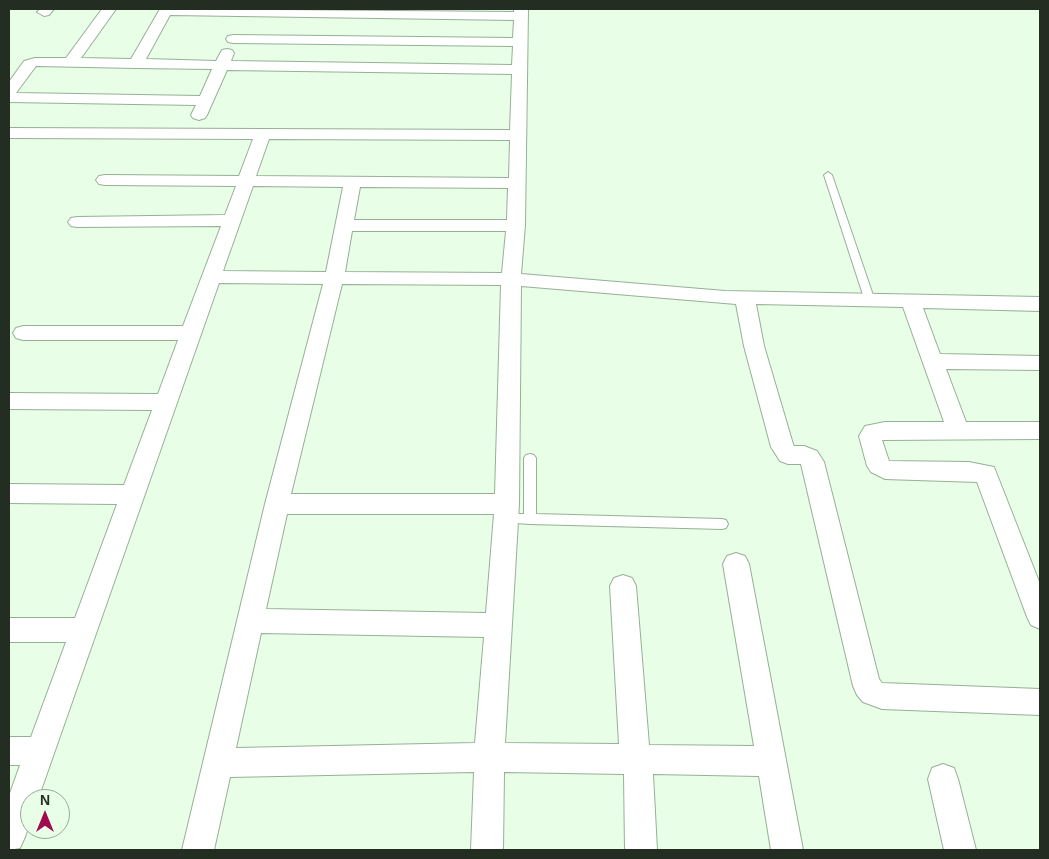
<!DOCTYPE html>
<html>
<head>
<meta charset="utf-8">
<style>
	body { margin:0 }
	#map { position:relative; width:1049px; height:859px; overflow:hidden; background:#e8fee7; font-family:Helvetica,sans-serif }
	canvas { display:block }
	.frame { position:absolute; inset:0; border:10px solid #232d22; pointer-events:none }
	.north { position:absolute; left:20px; top:789px; width:50px; height:50px; box-sizing:border-box; background:#e8fee7; border:1px solid #99aa98; border-radius:50%; rotate:0deg; font-size:14px; font-weight:700; line-height:20px; text-align:center; color:#232d22 }
	.north::after { content:''; display:block; margin:auto; width:18px; height:22px; background:#a00a4f; clip-path:polygon(50% 0,100% 100%,50% 72%,0 100%) }
</style>
</head>
<body>
<div id="map">
<canvas width="1049" height="859"></canvas>
<div class="frame"></div>
<div class="north">N</div>
</div>
<script>
const context = document.querySelector('canvas').getContext('2d');
context.lineJoin = 'round';
function shape(rows) {
  const path = new Path2D();
  for (const r of rows) {
    path.moveTo(r[0], r[1]);
    for (let i = 2; i < r.length; i += 2) path.lineTo(r[i], r[i + 1]);
  }
  return path;
}
function strokePath(path, color, width, dash) {
  context.strokeStyle = color;
  context.lineWidth = width;
  context.lineCap = dash ? 'butt' : 'round';
  context.setLineDash(dash || []);
  context.stroke(path);
}
function paint(path, color) {
  context.fillStyle = color;
  context.fill(path, 'evenodd');
}
const lane = shape([
	[828,172,832,175,875,301,873,303,867,303,865,301,824,175,828,172],
	[530,454,534,455,536,458,536,514,722,519,726,520,728,524,726,528,722,529,530,524,502,522,500,518,502,514,524,514,524,458,526,455,530,454]
]);
const street = shape([
	[40,9,54,9,49,15,44,16,37,12,40,9],
	[102,9,116,9,81,58,131,59,160,9,514,12,514,9,528,9,525,225,521,274,725,291,1040,297,1040,311,923,308,940,354,1040,356,1040,370,946,369,966,422,1040,422,1040,439,882,440,889,461,969,462,994,467,1040,584,1040,629,1031,625,1027,617,977,482,885,479,871,472,867,466,859,436,865,426,885,422,944,422,903,307,756,304,764,346,793,444,794,446,804,446,817,451,824,462,879,679,882,683,1040,689,1040,715,882,709,863,702,857,695,853,686,801,464,788,464,780,461,771,447,744,346,736,304,521,286,519,504,505,743,619,744,610,586,614,578,623,575,632,578,636,586,649,745,754,746,723,564,727,556,736,553,745,556,749,564,803,850,771,850,759,776,653,774,657,850,625,850,624,774,504,772,503,850,471,850,474,772,230,777,214,850,182,850,265,504,323,284,219,283,38,799,30,799,30,822,25,837,20,848,9,850,9,796,20,765,9,765,9,737,31,737,66,642,9,642,9,618,75,618,117,504,9,503,9,484,124,485,152,410,9,409,9,393,158,394,178,340,23,340,16,338,13,333,16,328,23,326,183,326,221,226,77,227,71,226,68,222,71,218,77,217,225,215,236,186,105,185,99,184,96,180,99,176,105,175,239,176,253,139,9,138,9,128,510,130,512,74,227,70,207,115,205,118,199,120,193,118,191,115,196,105,9,102,9,82,24,61,35,58,66,58,102,9],
	[170,15,514,20,513,38,233,35,228,36,226,39,228,42,233,43,513,46,512,65,231,61,234,53,232,50,227,49,222,50,216,61,146,59,170,15],
	[36,66,136,68,212,69,200,96,16,93,36,66],
	[269,139,510,140,509,178,256,176,269,139],
	[253,186,343,187,326,272,223,271,253,186],
	[360,187,508,188,507,220,354,220,360,187],
	[352,231,506,231,502,273,345,272,352,231],
	[342,284,501,285,495,494,291,494,342,284],
	[287,514,494,514,486,613,266,609,287,514],
	[261,633,484,637,475,743,236,748,261,633],
	[943,764,954,768,958,779,976,850,944,850,928,779,932,768,943,764]
]);
strokePath(lane, '#96b095', 2);
strokePath(street, '#96b095', 2);
paint(lane, '#fff');
paint(street, '#fff');
</script>
</body>
</html>
